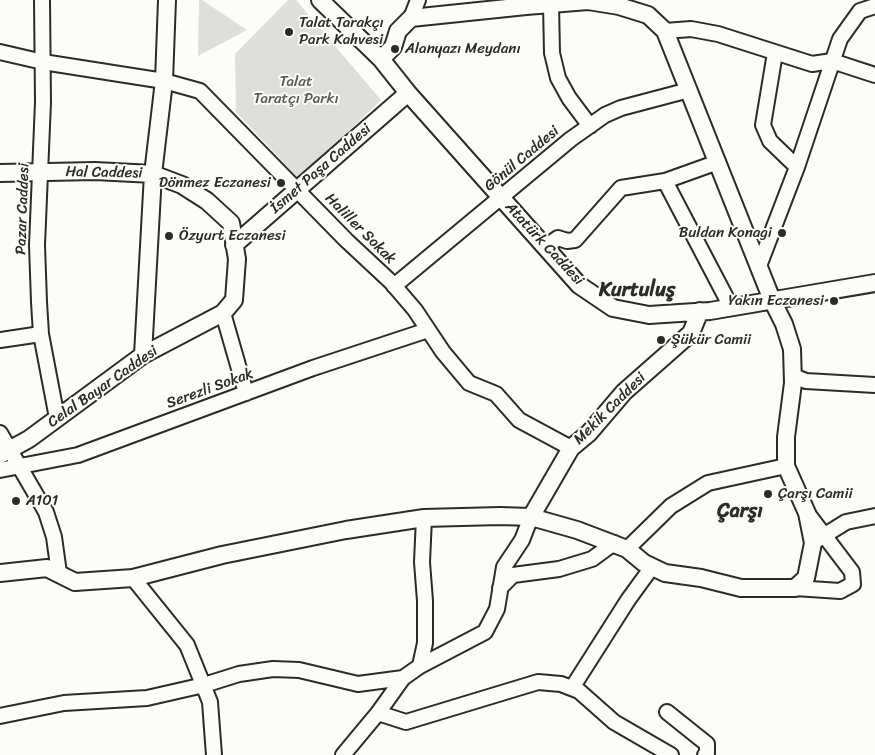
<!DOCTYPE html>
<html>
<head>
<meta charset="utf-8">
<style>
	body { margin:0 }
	canvas { display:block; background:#fdfcf7 }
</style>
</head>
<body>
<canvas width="875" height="755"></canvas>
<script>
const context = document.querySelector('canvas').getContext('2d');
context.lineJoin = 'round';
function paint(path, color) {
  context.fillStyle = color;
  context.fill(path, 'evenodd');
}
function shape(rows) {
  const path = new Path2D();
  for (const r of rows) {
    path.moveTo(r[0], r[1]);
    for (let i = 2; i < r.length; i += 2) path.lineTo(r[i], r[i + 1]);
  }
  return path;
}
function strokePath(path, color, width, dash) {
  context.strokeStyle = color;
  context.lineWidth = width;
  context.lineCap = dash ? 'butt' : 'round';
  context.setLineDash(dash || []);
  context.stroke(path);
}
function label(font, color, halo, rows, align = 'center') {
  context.font = font + ' Sriracha,sans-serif';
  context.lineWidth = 4;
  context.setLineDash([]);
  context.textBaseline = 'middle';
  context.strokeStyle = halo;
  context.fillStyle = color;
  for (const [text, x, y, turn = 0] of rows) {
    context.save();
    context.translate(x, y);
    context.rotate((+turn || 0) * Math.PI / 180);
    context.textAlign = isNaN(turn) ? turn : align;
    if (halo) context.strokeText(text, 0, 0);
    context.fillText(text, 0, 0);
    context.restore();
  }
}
paint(shape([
	[199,0,202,0,247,30,198,56],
	[288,0,296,0,381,100,299,179,236,112,235,54]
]), '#dfdeda');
const minor = shape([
	[42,0,43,102,37,245,39,302,41,334,57,418],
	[551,4,552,53,558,78,569,98,590,126],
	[411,18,418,0],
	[665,31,691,29,718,34,812,64,832,61,875,75],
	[0,52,43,62,164,81,200,91,346,240,391,282,415,310,443,352,469,383,496,394,519,420,571,448],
	[775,53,763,125,770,141,797,167],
	[665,181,731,307],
	[545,247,558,238,567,241,575,240,621,188,665,181,718,162],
	[759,266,797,167,840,39,860,11,875,6],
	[394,286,571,139,605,115,621,108,689,90],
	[223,313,246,393],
	[0,340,41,334],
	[793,376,806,381,875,385],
	[0,433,46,512,54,537,59,573],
	[0,470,78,455,313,368,428,330],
	[817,540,846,522,875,516],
	[627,549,671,506,708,483,786,466],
	[133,578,187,645,210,702,214,755],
	[500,588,513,575,559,569,592,559,614,543],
	[795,588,840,591,853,584,852,572,808,514],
	[420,666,425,643,425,601,422,562,424,518],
	[572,688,628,600,652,567],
	[667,712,707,744,707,753,705,755],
	[378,713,406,722,538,682,561,684,579,691,614,722,671,755],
	[0,716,64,703,147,698,204,685,239,674,273,669,299,670,358,684,403,678],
	[343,755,378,713,403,678,420,666,485,632,497,609,504,567,522,540,531,517]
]);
const tertiary = shape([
	[320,0,381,59,408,93,579,285,613,308,649,315,710,311,875,283],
	[0,173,95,171,153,174,182,185,207,201,231,223,237,259,234,300,223,313,143,355,29,439,0,455],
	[234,245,408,93],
	[143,355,153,174,164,81,167,0],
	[531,517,571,448,589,433,624,392,691,333,700,311],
	[0,573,47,568,75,582,133,578,222,555,346,530,424,518,500,516,531,517,577,530,627,549,644,563,665,573,701,578,741,588,795,588,806,578,813,543,807,513,786,466,786,437,793,383,792,349,784,324,772,300,665,31,648,15,619,6,588,1,526,6,411,18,398,31,393,47,381,59]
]);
strokePath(minor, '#2b2b2b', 18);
strokePath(tertiary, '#2b2b2b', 20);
strokePath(minor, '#fdfcf7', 14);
strokePath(tertiary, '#fdfcf7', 16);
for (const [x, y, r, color] of [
	[289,32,5,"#2b2b2b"],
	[395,49,5,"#2b2b2b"],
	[281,183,5,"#2b2b2b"],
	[782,233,5,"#2b2b2b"],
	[169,236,5,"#2b2b2b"],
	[834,301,5,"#2b2b2b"],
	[661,340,5,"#2b2b2b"],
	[768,494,5,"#2b2b2b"],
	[16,501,5,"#2b2b2b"]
]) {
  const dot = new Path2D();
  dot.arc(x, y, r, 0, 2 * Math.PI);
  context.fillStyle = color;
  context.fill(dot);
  strokePath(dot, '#fdfcf7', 2);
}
label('15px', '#2b2b2b', '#fdfcf7', [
	["Talat Tarakçı",299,23],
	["Park Kahvesi",299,40],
	["Alanyazı Meydanı",405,49],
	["Dönmez Eczanesi",271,183,"right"],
	["Buldan Konagi",772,233,"right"],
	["Özyurt Eczanesi",179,236],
	["Yakın Eczanesi",824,301,"right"],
	["Şükür Camii",671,340],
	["Çarşı Camii",778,494],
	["A101",26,501]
], 'left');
label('15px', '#585857', '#fdfcf7', [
	["Talat",296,82],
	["Taratçı Parkı",296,99]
]);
label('15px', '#2b2b2b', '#fdfcf7', [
	["Gönül Caddesi",522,159,-40],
	["İsmet Paşa Caddesi",321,169,-41],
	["Hal Caddesi",104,173,1],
	["Pazar Caddesi",23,209,-88],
	["Haliller Sokak",360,229,45],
	["Atatürk Caddesi",544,244,47],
	["Celal Bayar Caddesi",103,387,-35],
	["Serezli Sokak",210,389,-20],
	["Mekik Caddesi",610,409,-45]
]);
label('bold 20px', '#2b2b2b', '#fdfcf7', [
	["Kurtuluş",637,291],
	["Çarşı",740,512]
]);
</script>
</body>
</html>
